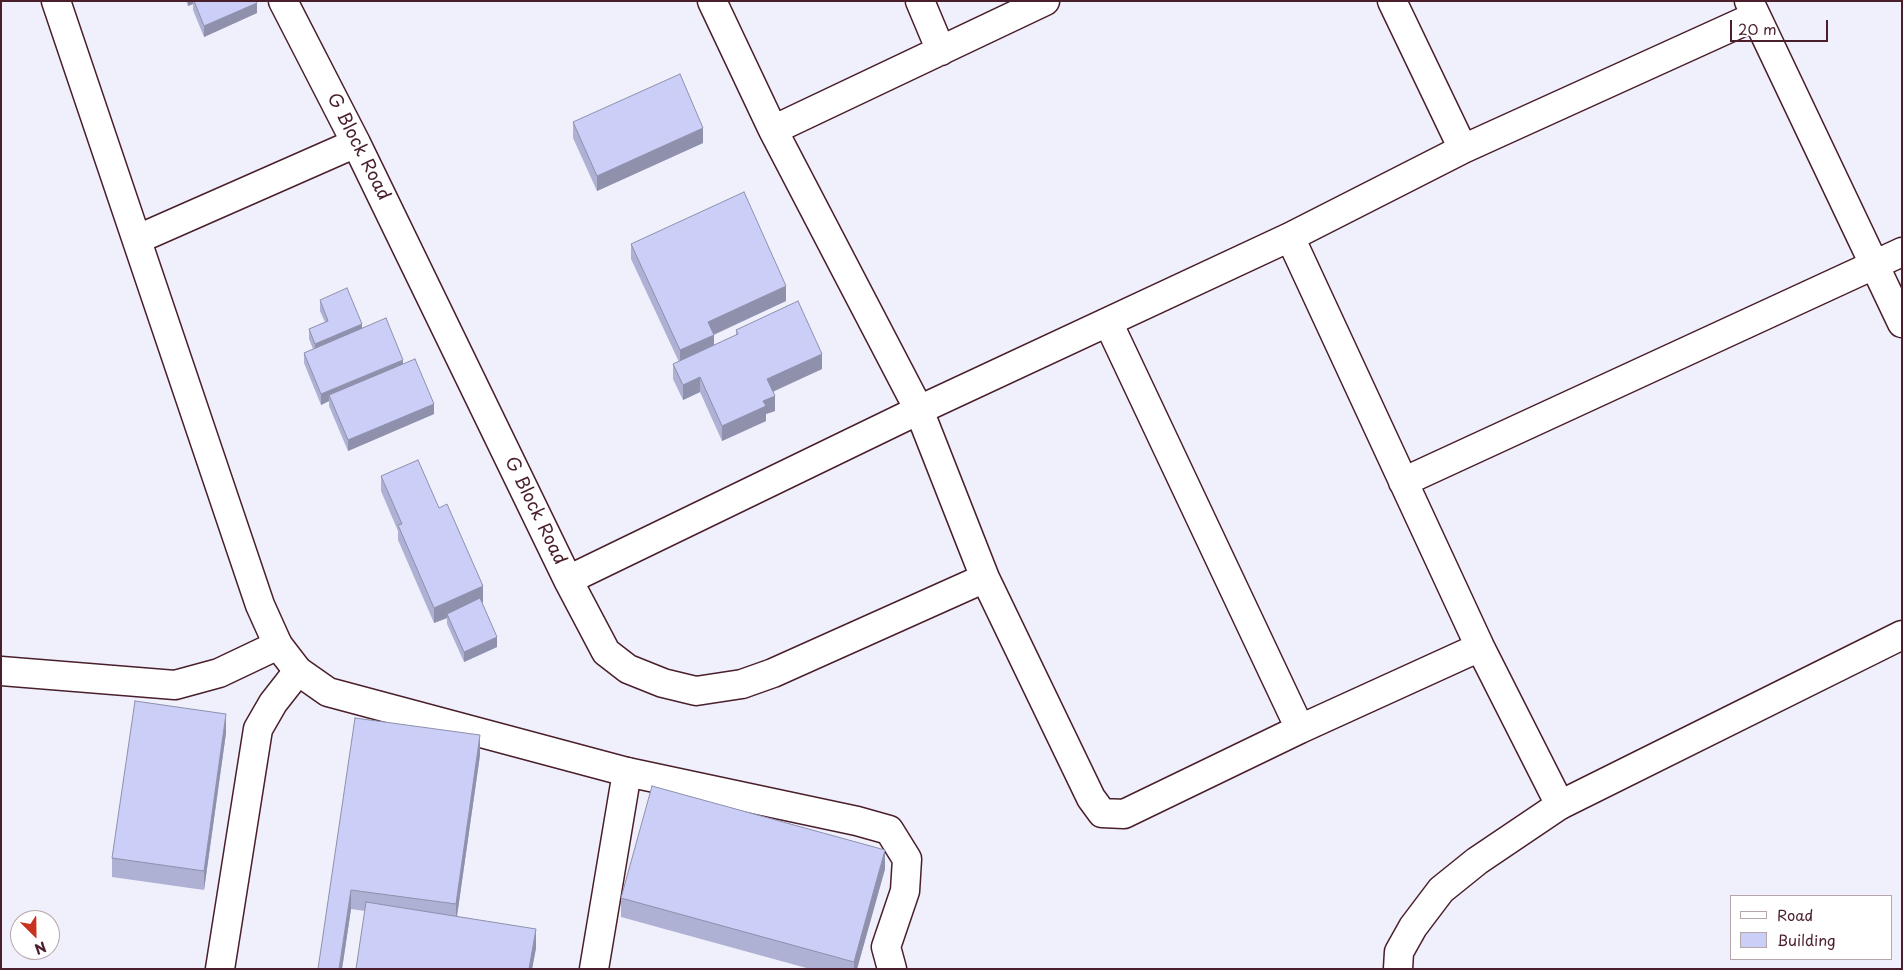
<!DOCTYPE html>
<html>
<head>
<meta charset="utf-8">
<style>
	body { margin:0 }
	#map { position:relative; width:1903px; height:970px; overflow:hidden; background:#eff0fc; font-family:"Playpen Sans",sans-serif }
	canvas { display:block }
	.frame { position:absolute; inset:0; border:2px solid #4a1f2b; pointer-events:none }
	.legend { position:absolute; left:1730px; top:895px; width:162px; height:65px; box-sizing:border-box; background:#fff; border:1px solid #b7a5aa; margin:0; padding:6px 9px; list-style:none; font-size:15px; color:#4a1f2b }
	.legend li { display:flex; align-items:center; gap:10px; height:25px }
	.legend b { width:25px; border:1px solid #b7a5aa }
	.north { position:absolute; left:10px; top:910px; width:50px; height:50px; box-sizing:border-box; background:#fff; border:1px solid #b7a5aa; border-radius:50%; rotate:157deg; font-size:14px; font-weight:700; line-height:20px; text-align:center; color:#4a1f2b }
	.north::after { content:''; display:block; margin:auto; width:18px; height:22px; background:#c8321e; clip-path:polygon(50% 0,100% 100%,50% 72%,0 100%) }
	.scale { position:absolute; left:1730px; top:20px; width:98px; height:22px; box-sizing:border-box; border:2px solid #4a1f2b; border-top:0; padding-left:6px; font-size:15px; line-height:18px; white-space:nowrap; color:#4a1f2b; -webkit-text-stroke:4px #fff; paint-order:stroke }
</style>
</head>
<body>
<div id="map">
<canvas width="1903" height="970"></canvas>
<div class="frame"></div>
<ul class="legend">
<li><b style="height:6px;background:#fff"></b>Road</li>
<li><b style="height:14px;background:#cbcef6"></b>Building</li>
</ul>
<div class="north">N</div>
<div class="scale">20 m</div>
</div>
<script>
const context = document.querySelector('canvas').getContext('2d');
context.lineJoin = 'round';
function shape(rows) {
  const path = new Path2D();
  for (const r of rows) {
    path.moveTo(r[0], r[1]);
    for (let i = 2; i < r.length; i += 2) path.lineTo(r[i], r[i + 1]);
  }
  return path;
}
function strokePath(path, color, width, dash) {
  context.strokeStyle = color;
  context.lineWidth = width;
  context.lineCap = dash ? 'butt' : 'round';
  context.setLineDash(dash || []);
  context.stroke(path);
}
function paint(path, color) {
  context.fillStyle = color;
  context.fill(path, 'evenodd');
}
function label(font, color, halo, rows, align = 'center') {
  context.font = font + ' "Playpen Sans",sans-serif';
  context.lineWidth = 5;
  context.setLineDash([]);
  context.textBaseline = 'middle';
  context.strokeStyle = halo;
  context.fillStyle = color;
  for (const [text, x, y, turn = 0] of rows) {
    context.save();
    context.translate(x, y);
    context.rotate((+turn || 0) * Math.PI / 180);
    context.textAlign = isNaN(turn) ? turn : align;
    if (halo) context.strokeText(text, 0, 0);
    context.fillText(text, 0, 0);
    context.restore();
  }
}
const street = shape([
	[283,1,356,143,568,580,606,652,628,669,663,683,696,691,742,684,773,673,985,578],
	[712,1,773,130,919,410,985,578,1091,798,1102,813,1124,814,1300,729,1480,647],
	[920,1,941,51],
	[1392,1,1463,149],
	[1749,1,1902,323],
	[773,130,1045,1],
	[1290,237,1480,647,1560,805],
	[138,239,356,143],
	[1108,322,1300,729],
	[1403,482,1902,252],
	[568,580,919,410,1290,237,1463,149,1756,16],
	[1,671,175,685,219,673,278,645],
	[220,969,258,729,273,703,298,671],
	[594,969,627,772]
]);
const secondary = shape([
	[56,1,260,605,278,645,298,671,328,692,627,772,857,821,889,830,907,859,905,891,886,947,892,969],
	[1398,969,1399,952,1413,927,1441,890,1477,861,1560,805,1902,635]
]);
strokePath(street, '#4a1f2b', 31);
strokePath(secondary, '#4a1f2b', 31);
strokePath(street, '#fff', 28);
strokePath(secondary, '#fff', 28);
paint(shape([
	[186,1,256,1,257,13,204,37,193,10,193,4,188,6],
	[573,122,703,143,597,191,573,138],
	[631,244,786,301,714,335,714,345,736,335,736,330,822,369,773,392,775,411,766,414,766,421,722,441,700,392,683,400,673,379,673,364,679,362,631,259],
	[320,300,362,328,403,364,434,414,348,451,329,406,329,401,321,405,304,363,304,353,313,349,309,339,309,329,325,322,320,311],
	[381,476,439,508,483,602,482,602,497,647,464,662,447,624,447,618,434,623,398,540,398,531,381,491],
	[355,718,480,755,457,916,536,948,532,969,356,969,365,911,351,909,342,969],
	[226,733,204,890,112,877,112,858],
	[885,869,857,969,810,969,621,917,621,898]
]), '#afb1d4');
paint(shape([
	[188,1,193,1,193,4,188,6],
	[257,3,257,13,204,37,204,26],
	[703,128,703,143,597,191,597,176],
	[786,286,786,301,708,337,708,322],
	[362,324,362,335,315,354,315,344],
	[714,335,714,350,680,365,680,350],
	[822,354,822,369,767,394,767,379],
	[403,360,403,370,329,395,329,401,321,405,321,394],
	[700,377,700,392,683,400,683,385],
	[775,396,775,411,766,414,766,421,722,441,722,426,763,401],
	[434,404,434,414,348,451,348,440],
	[483,586,483,602,448,617,447,614,447,618,434,623,434,608],
	[497,637,497,647,464,662,464,652],
	[226,714,226,733,204,890,204,871],
	[480,735,480,755,456,923,456,904],
	[885,850,885,869,857,969,854,969,854,962],
	[351,890,351,909,342,969,339,969],
	[536,929,536,948,532,969,529,969]
]), '#8e90ac');
const building = shape([
	[194,1,256,1,257,3,204,26,194,1],
	[680,74,703,128,597,176,573,122,680,74],
	[744,192,786,286,708,322,714,335,680,350,631,244,744,192],
	[347,288,362,324,315,344,309,329,328,321,320,300,347,288],
	[798,301,822,354,767,379,775,396,763,401,766,406,722,426,700,377,683,385,673,364,738,334,736,330,798,301],
	[386,318,403,360,321,394,304,353,386,318],
	[415,359,434,404,348,440,329,395,415,359],
	[418,460,439,508,447,504,483,586,434,608,398,525,402,524,381,476,418,460],
	[480,598,497,637,464,652,447,614,480,598],
	[135,701,226,714,204,871,112,858,135,701],
	[355,718,480,735,456,904,351,890,339,969,318,969,355,718],
	[652,786,885,850,854,962,621,898,652,786],
	[366,902,536,929,529,969,356,969,366,902]
]);
paint(building, '#cbcef6');
strokePath(building, '#8e90ac', 1);
label('18px', '#4a1f2b', '#fff', [
	["G Block Road",358,147,63],
	["G Block Road",535,511,64]
]);
</script>
</body>
</html>
